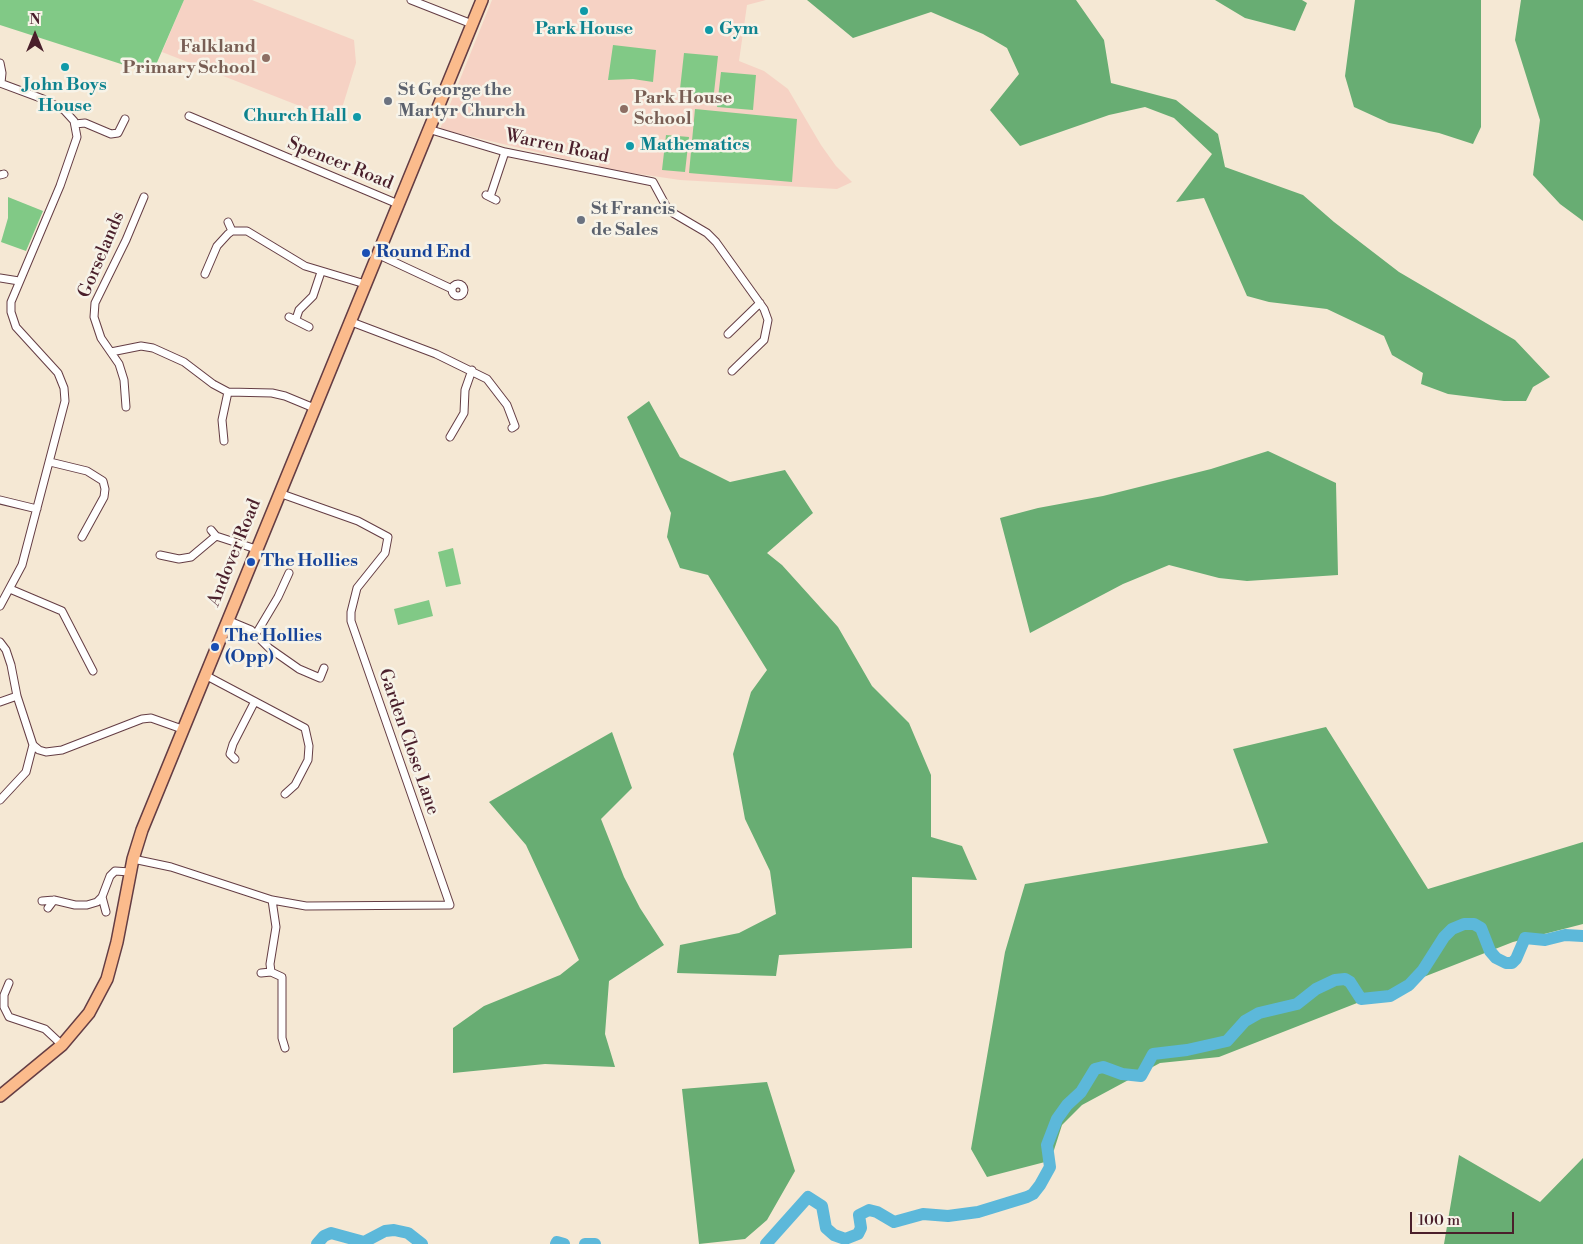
<!DOCTYPE html>
<html>
<head>
<meta charset="utf-8">
<style>
	body { margin:0 }
	#map { position:relative; width:1583px; height:1244px; overflow:hidden; background:#f5e8d4; font-family:"Libre Bodoni",serif }
	canvas { display:block }
	.north { position:absolute; left:10px; top:10px; width:50px; height:50px; -webkit-text-stroke:4px #f7f3e8; paint-order:stroke; rotate:0deg; font-size:14px; font-weight:700; line-height:20px; text-align:center; color:#4a1f2b }
	.north::after { content:''; display:block; margin:auto; width:18px; height:22px; background:#4a1f2b; clip-path:polygon(50% 0,100% 100%,50% 72%,0 100%) }
	.scale { position:absolute; left:1410px; top:1212px; width:104px; height:22px; box-sizing:border-box; border:2px solid #4a1f2b; border-top:0; padding-left:6px; font-size:15px; line-height:18px; white-space:nowrap; color:#4a1f2b; -webkit-text-stroke:4px #f7f3e8; paint-order:stroke }
</style>
</head>
<body>
<div id="map">
<canvas width="1583" height="1244"></canvas>
<div class="north">N</div>
<div class="scale">100 m</div>
</div>
<script>
const context = document.querySelector('canvas').getContext('2d');
context.lineJoin = 'round';
function paint(path, color) {
  context.fillStyle = color;
  context.fill(path, 'evenodd');
}
function shape(rows) {
  const path = new Path2D();
  for (const r of rows) {
    if (r.length === 3) {
      path.moveTo(r[0] + r[2], r[1]);
      path.arc(r[0], r[1], r[2], 0, 2 * Math.PI);
      continue;
    }
    path.moveTo(r[0], r[1]);
    for (let i = 2; i < r.length; i += 2) path.lineTo(r[i], r[i + 1]);
  }
  return path;
}
function strokePath(path, color, width, dash) {
  context.strokeStyle = color;
  context.lineWidth = width;
  context.lineCap = dash ? 'butt' : 'round';
  context.setLineDash(dash || []);
  context.stroke(path);
}
function label(font, color, halo, rows, align = 'center') {
  context.font = font + ' "Libre Bodoni",serif';
  context.lineWidth = 5;
  context.setLineDash([]);
  context.textBaseline = 'middle';
  context.strokeStyle = halo;
  context.fillStyle = color;
  for (const [text, x, y, turn = 0] of rows) {
    context.save();
    context.translate(x, y);
    context.rotate((+turn || 0) * Math.PI / 180);
    context.textAlign = isNaN(turn) ? turn : align;
    if (halo) context.strokeText(text, 0, 0);
    context.fillText(text, 0, 0);
    context.restore();
  }
}
paint(shape([
	[184,0,252,0,354,40,356,63,338,121,162,52],
	[492,0,766,0,747,5,739,61,764,71,788,89,821,145,836,166,852,182,837,189,680,180,598,168,601,157,573,149,570,160,440,129]
]), '#f6d2c4');
paint(shape([
	[0,0,184,0,152,74,0,25],
	[613,45,656,50,653,82,633,79,608,80],
	[684,53,718,56,713,102,679,98],
	[721,72,756,75,753,110,717,107],
	[695,109,797,119,792,182,689,173],
	[666,135,689,137,685,172,662,170],
	[8,197,43,211,26,251,1,242,8,218],
	[453,548,461,584,446,587,438,552],
	[429,600,433,616,398,625,394,609]
]), '#81c986');
paint(shape([
	[807,0,1076,0,1104,40,1111,83,1176,100,1218,134,1225,167,1303,195,1334,222,1399,272,1515,340,1550,377,1533,387,1526,401,1504,401,1448,394,1421,384,1423,373,1392,355,1384,336,1327,309,1269,302,1247,296,1204,198,1176,202,1212,154,1174,118,1145,107,1109,115,1020,146,990,110,1019,74,1007,48,983,34,931,12,853,38],
	[1215,0,1302,0,1307,3,1295,31,1245,18],
	[1355,0,1481,0,1481,127,1473,144,1439,133,1389,123,1354,107,1345,76],
	[1521,0,1583,0,1583,221,1560,204,1533,175,1540,120,1515,40],
	[649,401,680,457,730,482,785,470,813,513,767,553,782,565,838,627,872,686,909,723,931,775,931,837,962,846,977,880,912,877,912,948,779,955,776,976,677,973,680,945,739,933,776,914,770,871,745,819,733,754,751,692,767,670,708,575,680,568,667,537,671,513,627,417],
	[1268,451,1336,483,1338,575,1247,581,1219,578,1169,565,1123,584,1030,633,1000,518,1038,508,1103,496,1211,469],
	[1326,727,1428,889,1583,842,1583,924,1513,942,1219,1057,1160,1063,1082,1105,1062,1125,1054,1150,1045,1162,987,1177,971,1149,1005,952,1025,884,1268,843,1233,749],
	[612,732,632,788,601,819,624,877,640,908,664,945,609,981,605,1034,615,1067,545,1064,453,1073,453,1028,484,1006,560,975,579,960,526,845,489,802],
	[767,1082,795,1171,767,1220,745,1239,699,1244,682,1089],
	[1459,1155,1540,1202,1583,1158,1583,1244,1444,1244]
]), '#68ad73');
strokePath(shape([
	[317,1244,324,1236,331,1233,364,1242,385,1231,394,1230,408,1233,422,1244],
	[556,1244,557,1242,564,1244],
	[585,1244,595,1244],
	[766,1244,808,1197,822,1206,826,1228,834,1235,845,1239,858,1234,861,1228,859,1215,869,1210,877,1212,894,1222,923,1214,948,1216,978,1212,1027,1197,1033,1194,1040,1185,1050,1167,1047,1145,1057,1119,1067,1105,1081,1092,1095,1069,1103,1067,1122,1074,1141,1076,1153,1054,1187,1050,1227,1041,1245,1021,1259,1013,1297,1004,1316,989,1335,980,1345,979,1350,982,1361,999,1390,996,1409,985,1423,970,1444,937,1452,929,1464,924,1474,924,1481,928,1490,951,1496,958,1506,963,1512,963,1516,959,1525,938,1545,940,1565,935,1583,936]
]), '#5cb8da', 12);
const minor = shape([
	[411,0,472,24],
	[0,63,2,73,1,83],
	[0,83,43,99,64,110,74,121,77,137,60,186,11,302,11,312,16,327,58,373,64,388,65,401,22,565,0,606],
	[189,116,398,204],
	[75,124,85,123,111,134,118,133,125,119],
	[428,129,505,152,653,182,666,206,673,213,707,233,716,242,764,309,768,320,764,340,732,371],
	[0,175,4,174],
	[486,195,496,200],
	[490,197,505,152],
	[228,222,232,231],
	[377,254,452,289],
	[205,274,217,246,228,234,232,231,247,231,305,266,365,284],
	[0,278,19,281],
	[458,290,6],
	[289,317,309,327],
	[296,319,299,310,313,296,321,272],
	[349,321,436,354,487,379,507,405,515,426,512,428],
	[728,334,760,303],
	[111,352,141,346,153,348,184,362,213,384,228,392,272,393,285,396,314,408],
	[126,407,124,380,119,364,101,338,94,317,95,303,126,240,144,197],
	[450,437,464,413,465,390,472,370],
	[224,441,222,420,228,392],
	[50,462,87,471,103,481,105,489,104,497,82,537],
	[0,500,37,509],
	[211,530,216,536],
	[160,555,179,559,191,557,216,536,256,549],
	[10,589,62,611,93,671],
	[227,620,251,630,269,648,299,669,320,678,324,668],
	[256,634,278,597,289,573],
	[0,642,6,650,11,665,17,696,33,745,39,750,46,752,62,750,142,719,151,718,182,729],
	[205,675,305,728,309,746,308,760,295,785,285,794],
	[0,702,17,696],
	[235,759,230,754,233,744,254,703],
	[0,800,26,772,33,745],
	[133,859,171,867,272,900,306,906,450,905,351,621,351,612,357,588,385,553,388,537,358,521,279,493],
	[102,897,106,912],
	[272,900,276,927,270,964,271,972,282,977,282,1038,285,1048],
	[42,901,54,900,75,905,87,905,97,902,102,897,110,876,115,871,130,872],
	[48,908,54,900],
	[261,973,271,972],
	[9,983,4,995,4,1007,9,1017,45,1029,62,1045]
]);
const primary = shape([
	[0,1096,62,1045,89,1013,107,979,117,942,133,859,142,830,482,0]
]);
strokePath(minor, '#643d44', 9);
strokePath(primary, '#643d44', 14);
strokePath(minor, '#fff', 7);
strokePath(primary, '#fbbb8c', 11);
for (const [x, y, r, color] of [
	[584,11,5,"#0f9aa8"],
	[709,30,5,"#0f9aa8"],
	[266,58,5,"#8d6e63"],
	[65,67,5,"#0f9aa8"],
	[388,101,5,"#6b7280"],
	[624,109,5,"#8d6e63"],
	[357,117,5,"#0f9aa8"],
	[630,146,5,"#0f9aa8"],
	[581,220,5,"#6b7280"],
	[366,253,5,"#1a4fb4"],
	[251,562,5,"#1a4fb4"],
	[215,647,5,"#1a4fb4"]
]) {
  const dot = new Path2D();
  dot.arc(x, y, r, 0, 2 * Math.PI);
  context.fillStyle = color;
  context.fill(dot);
  strokePath(dot, '#f7f3e8', 2);
}
label('bold 18px', '#0d838f', '#f7f3e8', [
	["Park House",584,30],
	["Gym",719,30,"left"],
	["John Boys",65,86],
	["House",65,107],
	["Church Hall",347,117,"right"],
	["Mathematics",640,146,"left"]
]);
label('bold 18px', '#785e54', '#f7f3e8', [
	["Falkland",256,48],
	["Primary School",256,69],
	["Park House",634,99,"left"],
	["School",634,120,"left"]
], 'right');
label('bold 18px', '#5b616d', '#f7f3e8', [
	["St George the",398,91],
	["Martyr Church",398,112],
	["St Francis",591,210],
	["de Sales",591,231]
], 'left');
label('18px', '#4a1f2b', '#f7f3e8', [
	["Warren Road",557,147,12],
	["Spencer Road",340,164,22],
	["Gorselands",102,255,-67],
	["Andover Road",235,553,-68],
	["Garden Close Lane",408,742,71]
]);
label('bold 18px', '#164399', '#f7f3e8', [
	["Round End",376,253],
	["The Hollies",261,562],
	["The Hollies",225,637],
	["(Opp)",225,658]
], 'left');
</script>
</body>
</html>
